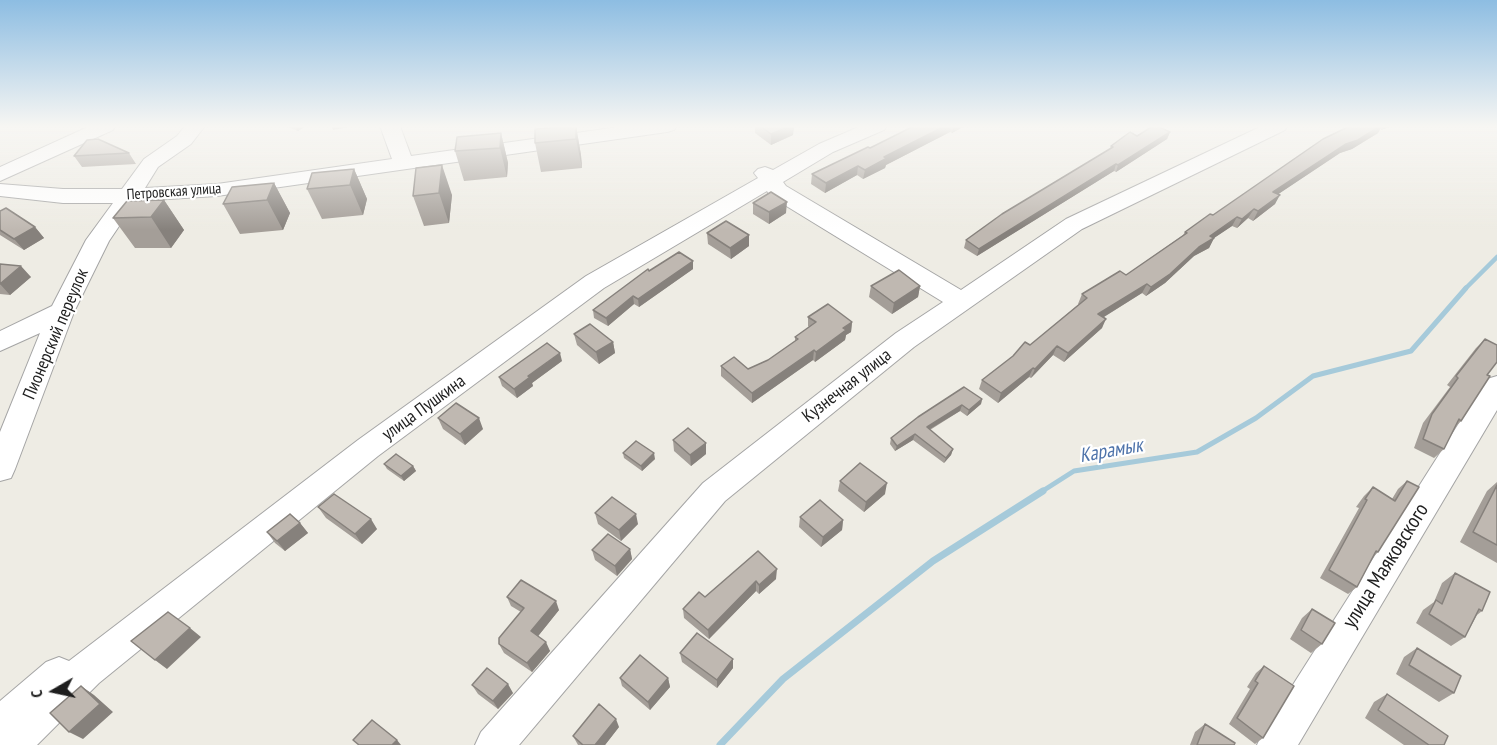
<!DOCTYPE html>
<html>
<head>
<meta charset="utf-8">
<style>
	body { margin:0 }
	#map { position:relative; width:1497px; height:745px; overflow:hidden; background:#eeece4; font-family:"PT Sans Narrow",sans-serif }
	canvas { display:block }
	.north { position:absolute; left:24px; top:661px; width:60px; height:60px; -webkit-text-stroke:4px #fff; paint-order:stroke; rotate:261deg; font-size:16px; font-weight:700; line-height:24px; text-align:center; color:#1e1e1e }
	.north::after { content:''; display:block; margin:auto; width:21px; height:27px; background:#1e1e1e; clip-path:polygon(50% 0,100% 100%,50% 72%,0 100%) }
</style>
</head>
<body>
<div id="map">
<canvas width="1497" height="745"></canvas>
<div class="north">С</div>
</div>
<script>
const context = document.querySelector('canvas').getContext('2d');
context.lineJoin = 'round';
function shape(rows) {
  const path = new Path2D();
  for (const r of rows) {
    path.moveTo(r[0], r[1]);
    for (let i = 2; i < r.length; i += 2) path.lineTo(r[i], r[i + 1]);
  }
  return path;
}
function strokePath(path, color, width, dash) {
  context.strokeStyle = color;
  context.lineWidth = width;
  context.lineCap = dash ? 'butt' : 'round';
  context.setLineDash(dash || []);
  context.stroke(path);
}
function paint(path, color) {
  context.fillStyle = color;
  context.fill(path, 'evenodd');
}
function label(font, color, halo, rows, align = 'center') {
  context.font = font + ' "PT Sans Narrow",sans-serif';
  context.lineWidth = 4.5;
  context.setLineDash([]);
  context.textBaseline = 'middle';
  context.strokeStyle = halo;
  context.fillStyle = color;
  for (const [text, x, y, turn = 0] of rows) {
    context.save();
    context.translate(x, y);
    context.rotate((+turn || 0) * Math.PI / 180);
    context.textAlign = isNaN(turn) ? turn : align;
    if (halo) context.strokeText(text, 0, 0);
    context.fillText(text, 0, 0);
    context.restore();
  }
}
strokePath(shape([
	[1465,289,1497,257]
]), '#a6cada', 4.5);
strokePath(shape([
	[1041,492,1074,471,1197,452,1256,418,1313,376,1411,351,1466,288]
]), '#a6cada', 5);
strokePath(shape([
	[720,745,783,679,933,561,1043,491]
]), '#a6cada', 7);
const minor = shape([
	[90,126,116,126,113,130,0,181,0,167,90,126],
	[185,126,205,126,191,144,158,167,145,188,217,184,392,159,380,126,400,126,411,156,626,126,677,126,674,130,667,132,217,196,136,201,109,241,74,312,15,469,11,478,0,481,0,432,40,333,0,351,0,331,52,306,86,240,113,203,63,203,0,196,0,184,63,189,122,189,144,159,177,136,185,126],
	[861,126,887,126,884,130,833,152,783,182,786,186,961,290,1066,219,1262,126,1288,126,1285,130,1082,229,914,347,725,501,519,745,475,745,481,732,703,483,896,333,943,302,770,196,767,191,604,288,378,456,99,683,37,745,0,745,0,701,46,662,59,657,69,661,358,440,586,276,758,178,754,173,758,169,765,167,773,170,819,144,861,126],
	[1497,376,1497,410,1298,745,1257,745,1263,732,1487,379,1497,376]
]);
strokePath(minor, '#a5a5a5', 2);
paint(minor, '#fff');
paint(shape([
	[286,126,306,126,298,131],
	[576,126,581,155,582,168,541,172,535,143],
	[755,126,794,126,793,135,771,145,755,133],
	[914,126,965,126,952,133,950,132,886,165,885,168,863,179,857,175,825,193,811,184,812,174,870,148],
	[1350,126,1392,126,1381,130,1381,128,1378,133,1352,149,1340,153,1278,194,1275,204,1253,221,1248,218,1237,228,1232,226,1214,238,1209,248,1194,256,1165,283,1146,296,1142,293,1104,317,1102,328,1064,362,1053,355,1031,378,1029,377,998,403,979,389,982,380,1030,345,1079,304,1078,304,1082,294,1126,275,1183,235,1185,232,1213,215],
	[1170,132,1167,139,1116,172,1114,171,977,256,964,248,966,240,1110,149,1111,146,1137,136],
	[501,133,508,163,507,177,464,181,455,151],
	[129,153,136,164,82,167,74,156],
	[416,168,452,195,449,223,424,226,413,196],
	[354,169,367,199,363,215,322,219,307,189],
	[274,183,290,213,283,230,240,234,223,204],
	[164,200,184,230,171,248,135,248,113,218],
	[753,203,786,213,769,224,753,214],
	[0,211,35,227,44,238,24,250,0,235],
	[707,233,749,246,731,259,708,244],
	[693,261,693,269,639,307,634,304,608,326,594,318,593,310,649,271],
	[0,264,31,277,10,295,0,294],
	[871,286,920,286,918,297,892,314,869,297],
	[808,317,852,322,851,332,846,335,845,340,815,362,813,360,752,403,721,376,721,366,748,369,768,360,795,341,795,337,809,327,808,326],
	[574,334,613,342,615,353,599,364,577,345],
	[1485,339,1487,375,1461,421,1455,427,1444,449,1434,458,1414,448,1423,423,1450,387,1447,385,1476,348],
	[562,361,532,383,533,386,517,398,502,386,499,377],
	[982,399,981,404,967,416,960,411,930,430,953,449,951,455,944,463,913,440,895,451,890,444,891,438,918,417],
	[438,418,483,429,465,445,443,429],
	[673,440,706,454,691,466,674,451],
	[623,453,655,459,642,471,624,458],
	[384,464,413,466,416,471,404,481,387,469],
	[840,481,885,494,864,512,838,491],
	[1407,481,1378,552,1373,557,1357,587,1348,594,1320,578,1359,508,1356,507,1364,496,1373,487,1392,499,1398,489],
	[1497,482,1497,563,1460,542,1487,491],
	[318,507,377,529,362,544,326,518],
	[595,513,638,524,621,541,598,524],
	[800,517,843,520,842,530,821,547,799,527],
	[300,523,308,533,285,551,275,543,267,532],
	[630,549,632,559,617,576,595,560,592,550],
	[758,551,776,579,759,594,756,591,709,639,684,618,683,609,705,597],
	[1455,573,1482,611,1477,615,1465,637,1451,646,1416,623,1423,610,1434,602,1442,583],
	[507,597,559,610,538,636,550,651,532,672,504,653,499,644,521,612,511,606],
	[1312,609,1322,644,1311,653,1290,639,1302,618],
	[1417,648,1454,693,1439,702,1396,674,1404,657],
	[680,653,733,668,717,688,682,662],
	[1264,666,1263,738,1255,744,1229,724,1250,689,1247,687,1256,673],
	[620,678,668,678,670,687,650,710,622,686],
	[472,685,513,693,498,709,478,694],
	[1387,694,1444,745,1404,745,1365,718,1374,702],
	[1205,724,1234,745,1190,745,1195,732],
	[619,727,605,745,578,745,573,736]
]), '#a49e98');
paint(shape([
	[295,126,306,126,298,131],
	[331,126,354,126,333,130],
	[576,126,581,155,582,168,576,139],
	[790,126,794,126,793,135,771,145,771,134],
	[945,126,951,126,950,132,886,165,885,168,863,179,865,170,884,157],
	[954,126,965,126,952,133],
	[1380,126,1382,126,1378,133,1352,149,1340,153,1268,201,1273,192,1346,144],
	[1384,126,1392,126,1381,130],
	[1170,132,1167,139,1116,172,1118,165],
	[501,133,508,163,507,177,500,148],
	[1116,164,1114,171,977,256,979,249],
	[442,165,452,195,449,223,439,193],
	[858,166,857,175,825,193,826,183],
	[354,169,367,199,363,215,350,185],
	[274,183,290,213,283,230,267,200],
	[1280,195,1275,204,1253,221,1258,211],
	[164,200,184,230,171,248,151,217],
	[787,202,786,213,769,224,769,212],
	[1254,209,1248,218,1237,228,1242,219],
	[1237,217,1232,226,1214,238,1209,248,1194,256,1165,283,1146,296,1151,287,1210,236],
	[35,227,44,238,24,250,14,239],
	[749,235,749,246,731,259,730,248],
	[693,261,693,269,639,307,638,299],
	[21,266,31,277,10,295,0,284],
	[1147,284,1142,293,1094,323,1098,314],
	[920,286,918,297,892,314,894,303],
	[633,296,634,304,608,326,606,318],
	[1106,319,1102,328,1064,362,1068,353],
	[852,322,851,332,846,335,845,340,815,362,816,352,843,328],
	[613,342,615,353,599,364,596,352],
	[1057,346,1053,355,1031,378,1035,369],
	[814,350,813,360,752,403,752,393],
	[560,353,562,361,532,383,533,386,517,398,514,389,528,376],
	[1033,368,1029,377,998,403,1001,393],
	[982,399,981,404,967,416,969,410],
	[962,405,960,411,925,432,927,427],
	[479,418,483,429,465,445,460,434],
	[915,434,913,440,895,451,897,446],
	[706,443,706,454,691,466,690,455],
	[953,449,951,455,944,463,946,458],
	[654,453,655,459,642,471,641,466],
	[413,466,416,471,404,481,401,476],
	[887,483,885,494,864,512,866,502],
	[636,514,638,524,621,541,619,530],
	[371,519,377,529,362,544,355,534],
	[843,520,842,530,821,547,823,537],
	[300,523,308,533,285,551,277,541],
	[630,549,632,559,617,576,615,566],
	[777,569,776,579,759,594,759,585],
	[756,581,756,591,709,639,708,630],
	[556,601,559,610,535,640,531,631],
	[190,628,201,637,167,669,155,660],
	[546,642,550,651,532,672,527,663],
	[733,659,733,668,717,688,717,680],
	[668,678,670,687,650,710,648,702],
	[508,684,513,693,498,709,493,701],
	[81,686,94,695,113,712,83,739,69,732],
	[616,719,619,727,605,745,595,745],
	[397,740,401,745,392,745]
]), '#86817c');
const building = shape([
	[576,126,576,139,535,143,535,129,576,126],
	[760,126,790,126,771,134,760,126],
	[914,126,945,126,884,157,887,158,865,170,858,166,826,183,812,174,868,147,870,148,914,126],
	[1153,126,1157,126,1170,132,1118,165,1116,164,979,249,966,240,1002,214,1113,147,1111,146,1130,132,1137,136,1153,126],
	[1350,126,1380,126,1358,140,1346,144,1273,192,1280,195,1258,211,1254,209,1242,219,1237,217,1210,236,1214,238,1199,247,1170,274,1151,287,1147,284,1098,314,1106,319,1068,353,1057,346,1035,369,1033,368,1001,393,982,380,1013,356,1025,342,1030,345,1087,298,1082,294,1120,271,1126,275,1187,233,1185,232,1210,214,1213,215,1323,139,1350,126],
	[501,133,500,148,455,151,457,137,501,133],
	[98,139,129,153,74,156,87,140,98,139],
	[442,165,439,193,413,196,416,168,442,165],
	[354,169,350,185,307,189,312,173,354,169],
	[274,183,267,200,223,204,232,187,274,183],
	[771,192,787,202,769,212,753,203,771,192],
	[164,200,151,217,113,218,127,201,164,200],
	[6,208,35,227,14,239,0,230,0,211,6,208],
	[726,221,749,235,730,248,707,233,726,221],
	[679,252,693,261,638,299,633,296,606,318,593,310,648,269,649,271,679,252],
	[0,264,21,266,0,284,0,264],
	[899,270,920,286,894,303,871,286,899,270],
	[828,304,852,322,843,328,846,330,816,352,814,350,752,393,721,366,734,357,748,369,768,360,798,339,795,337,816,322,808,317,828,304],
	[590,324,613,342,596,352,574,334,590,324],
	[1485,339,1497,345,1497,362,1487,375,1490,376,1461,421,1459,419,1444,449,1423,439,1432,414,1458,378,1456,376,1485,339],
	[547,343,560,353,528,376,530,377,514,389,499,377,547,343],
	[964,387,982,399,969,410,962,405,927,427,953,449,946,458,915,434,897,446,891,438,918,417,964,387],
	[456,403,479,418,460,434,438,418,456,403],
	[688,428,706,443,690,455,673,440,688,428],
	[636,441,654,453,641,466,623,453,636,441],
	[396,454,413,466,401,476,384,464,396,454],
	[860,463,887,483,866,502,840,481,860,463],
	[1407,481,1419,487,1378,552,1376,551,1357,587,1329,570,1367,500,1365,499,1373,487,1395,501,1407,481],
	[1497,485,1497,545,1473,532,1497,485],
	[334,494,371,519,355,534,318,507,334,494],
	[612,497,636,514,619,530,595,513,612,497],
	[820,500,843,520,823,537,800,517,820,500],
	[290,514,300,523,277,541,267,532,290,514],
	[608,534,630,549,615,566,592,550,608,534],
	[758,551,777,569,759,585,756,581,708,630,683,609,699,592,705,597,758,551],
	[1455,573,1490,592,1482,611,1479,609,1465,637,1429,614,1436,600,1442,604,1455,573],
	[521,580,556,601,531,631,546,642,527,663,499,644,499,638,524,608,507,597,521,580],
	[1312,609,1335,623,1322,644,1301,630,1312,609],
	[168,612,190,628,155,660,131,641,168,612],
	[697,633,733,659,717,680,680,653,697,633],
	[1417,648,1461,676,1454,693,1409,665,1417,648],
	[640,655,668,678,648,702,620,678,640,655],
	[1264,666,1294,686,1263,738,1237,718,1258,683,1255,681,1264,666],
	[487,668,508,684,493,701,472,685,487,668],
	[81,686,100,704,69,732,50,713,81,686],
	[1387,694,1448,736,1444,745,1429,745,1378,710,1387,694],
	[599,704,616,719,595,745,583,745,573,736,599,704],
	[372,720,397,740,392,745,359,745,353,740,372,720],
	[1205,724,1235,743,1234,745,1197,745,1205,724]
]);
paint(building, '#bfb8b1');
strokePath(building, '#86817c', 1.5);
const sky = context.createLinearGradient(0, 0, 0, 230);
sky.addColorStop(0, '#8dbde2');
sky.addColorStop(0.55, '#f7f6f3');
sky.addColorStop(1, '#f7f6f300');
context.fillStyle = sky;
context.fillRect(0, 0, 1497, 230);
label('15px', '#1e1e1e', '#fff', [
	["Петровская улица",174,192,-4]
]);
label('18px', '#1e1e1e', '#fff', [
	["Пионерский переулок",56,334,-67],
	["Кузнечная улица",847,386,-38],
	["улица Пушкина",424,408,-36]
]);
label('italic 20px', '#4e73aa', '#fff', [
	["Карамык",1111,451,-10]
]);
label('21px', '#1e1e1e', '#fff', [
	["улица Маяковского",1386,566,-58]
]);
</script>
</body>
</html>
